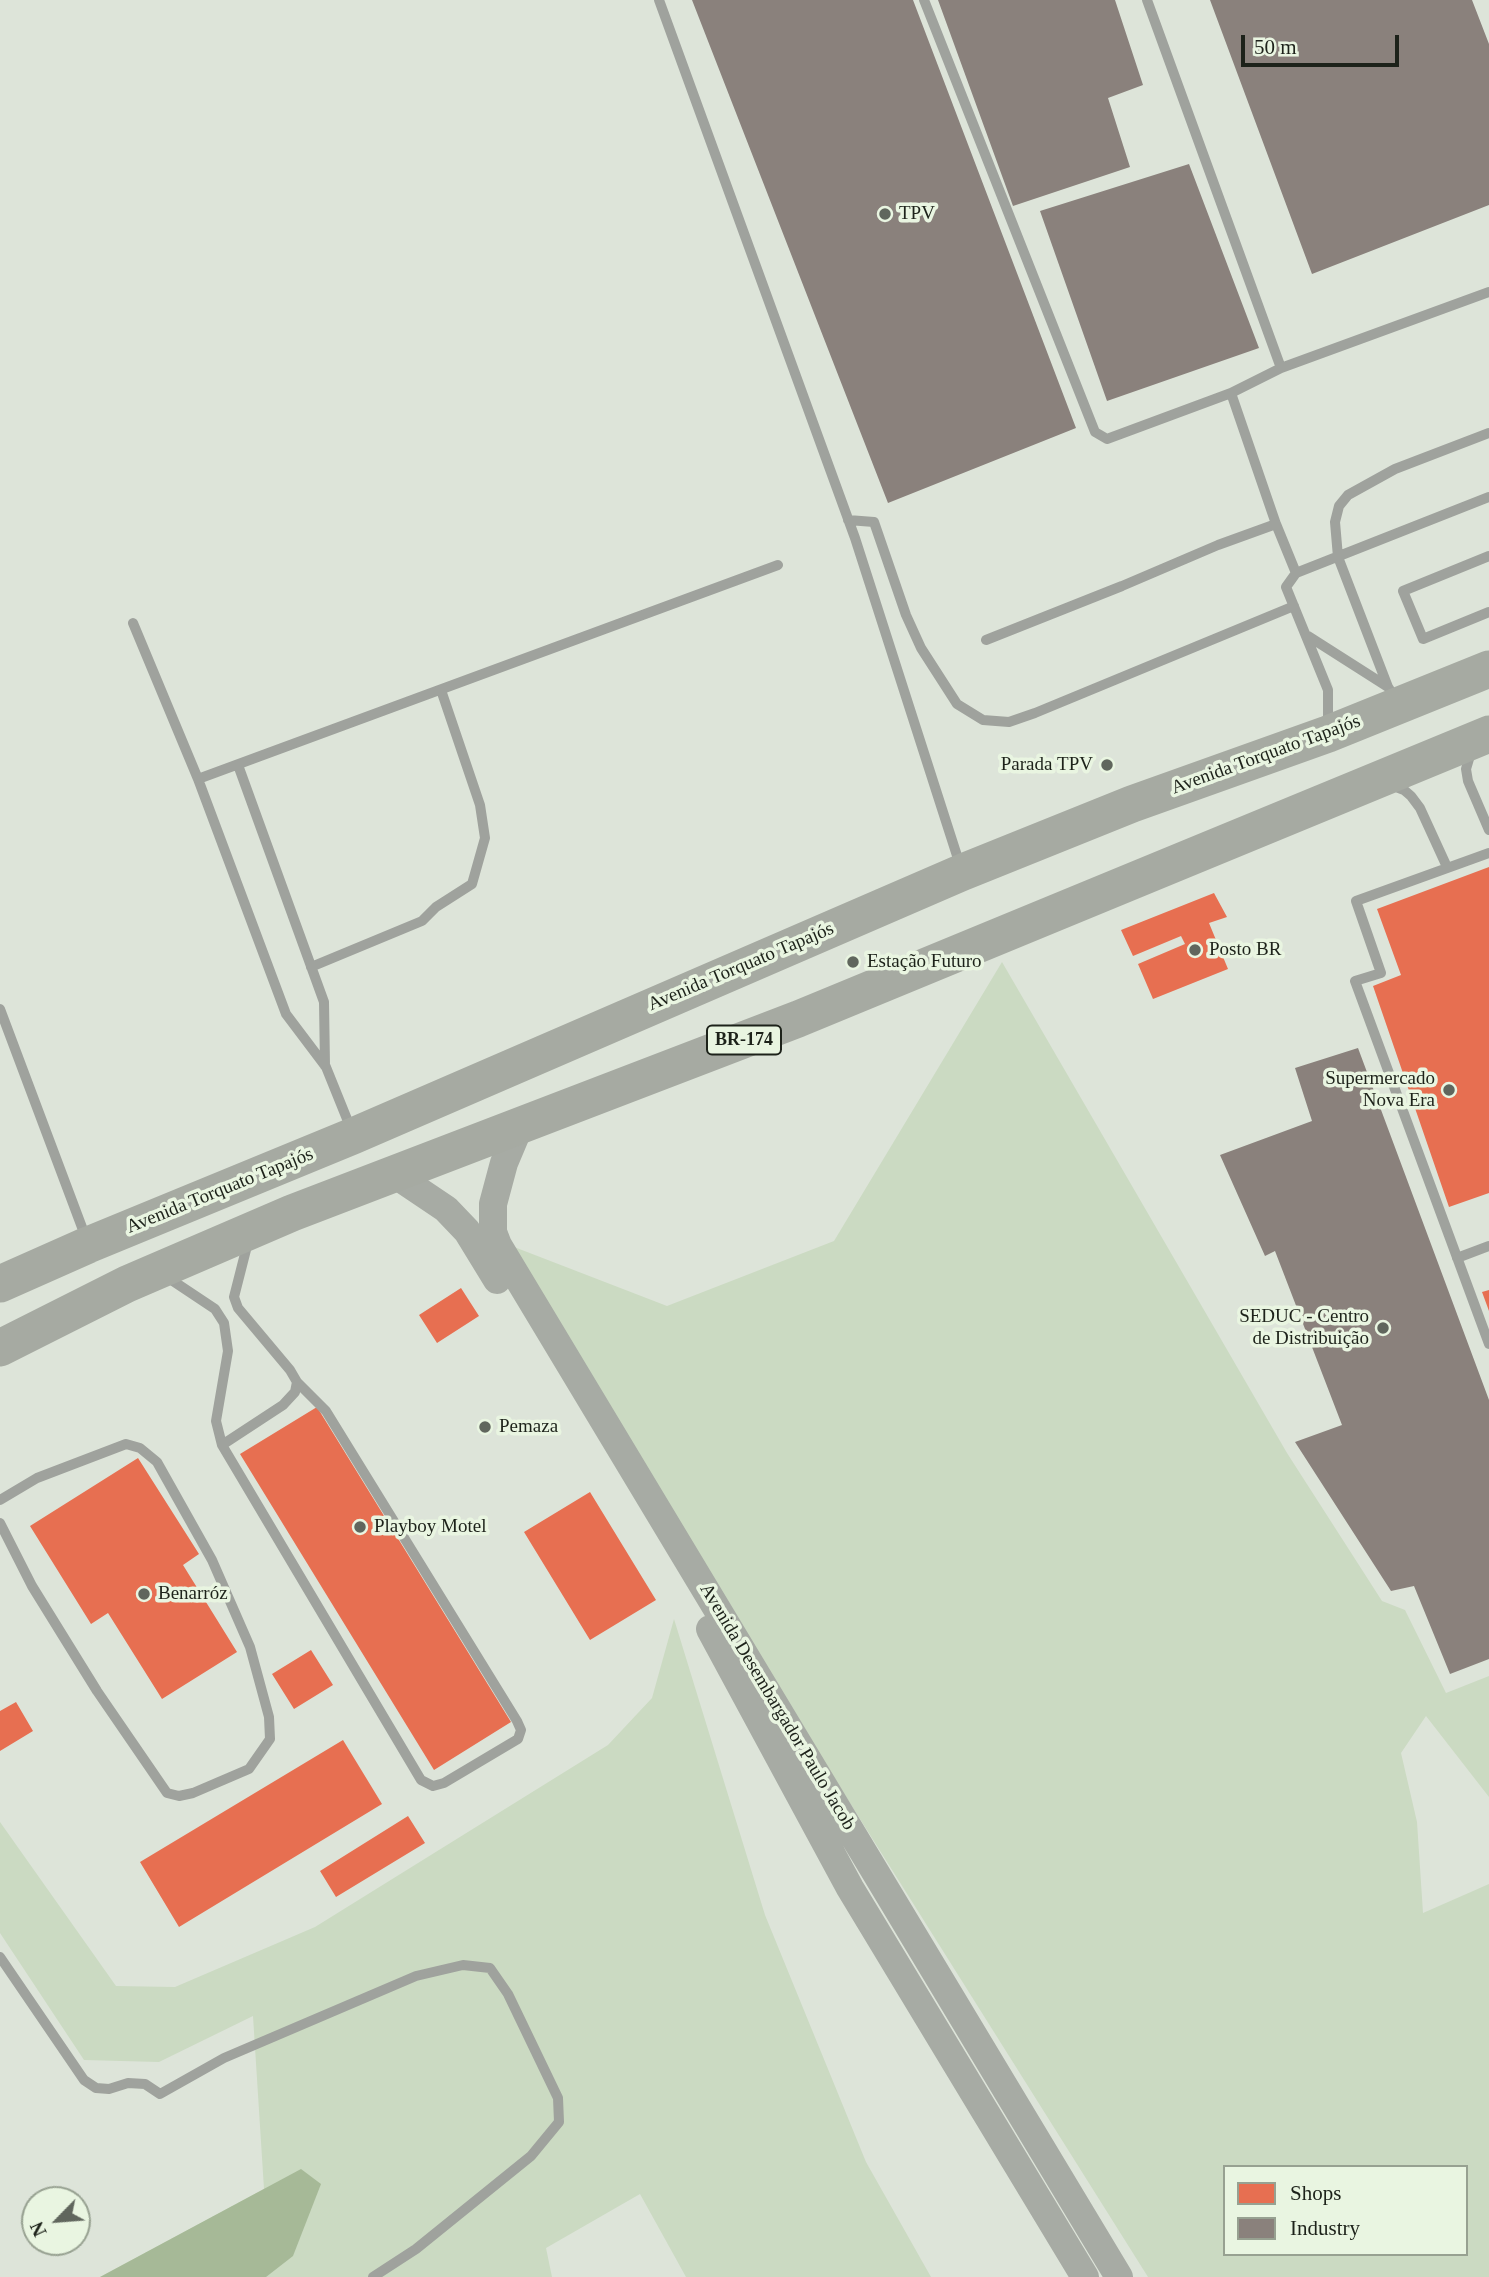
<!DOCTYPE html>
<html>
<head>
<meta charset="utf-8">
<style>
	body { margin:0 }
	#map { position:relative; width:1489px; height:2277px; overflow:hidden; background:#dde4d9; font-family:"Times New Roman",serif }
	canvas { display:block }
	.legend { position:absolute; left:1223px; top:2165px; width:245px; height:91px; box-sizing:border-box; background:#e9f5e1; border:2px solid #97a191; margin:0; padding:9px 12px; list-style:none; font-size:21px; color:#1d221a }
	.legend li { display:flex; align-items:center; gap:14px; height:35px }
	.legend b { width:35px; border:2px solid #97a191 }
	.north { position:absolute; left:21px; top:2186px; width:70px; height:70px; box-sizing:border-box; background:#e9f5e1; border:2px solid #97a191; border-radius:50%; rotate:245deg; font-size:19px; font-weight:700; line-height:28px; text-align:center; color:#1d221a }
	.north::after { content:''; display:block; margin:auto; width:24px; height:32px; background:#60665d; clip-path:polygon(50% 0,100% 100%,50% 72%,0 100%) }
	.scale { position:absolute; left:1241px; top:35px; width:158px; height:32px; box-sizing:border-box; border:4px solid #1d221a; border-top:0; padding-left:9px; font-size:21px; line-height:24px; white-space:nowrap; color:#1d221a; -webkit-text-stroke:5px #e9f5e1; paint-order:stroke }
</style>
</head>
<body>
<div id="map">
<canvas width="1489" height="2277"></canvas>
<ul class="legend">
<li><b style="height:19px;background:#e76f51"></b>Shops</li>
<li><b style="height:19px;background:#8a817c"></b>Industry</li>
</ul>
<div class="north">N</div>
<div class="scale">50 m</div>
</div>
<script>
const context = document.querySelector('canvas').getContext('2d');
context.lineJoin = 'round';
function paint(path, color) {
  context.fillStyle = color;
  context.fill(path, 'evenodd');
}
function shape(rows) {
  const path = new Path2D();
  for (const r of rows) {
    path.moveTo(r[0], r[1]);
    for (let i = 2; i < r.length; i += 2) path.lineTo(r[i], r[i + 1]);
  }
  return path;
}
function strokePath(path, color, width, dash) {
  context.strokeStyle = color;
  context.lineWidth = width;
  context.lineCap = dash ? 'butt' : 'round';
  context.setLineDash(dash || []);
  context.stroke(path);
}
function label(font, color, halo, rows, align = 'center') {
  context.font = font + ' "Times New Roman",serif';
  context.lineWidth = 7;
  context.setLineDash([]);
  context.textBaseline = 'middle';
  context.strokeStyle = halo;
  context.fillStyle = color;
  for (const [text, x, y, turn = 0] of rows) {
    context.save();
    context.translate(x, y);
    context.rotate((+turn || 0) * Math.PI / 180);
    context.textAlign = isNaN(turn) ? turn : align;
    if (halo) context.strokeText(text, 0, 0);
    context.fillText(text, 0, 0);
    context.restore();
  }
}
paint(shape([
	[1002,962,1287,1453,1382,1601,1405,1610,1446,1693,1489,1676,1489,1797,1426,1716,1401,1753,1417,1822,1423,1913,1489,1884,1489,2277,1148,2277,496,1240,667,1306,834,1241],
	[1225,2167,1466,2167,1466,2254,1225,2254],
	[674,1619,765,1915,866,2162,931,2277,686,2277,640,2194,546,2248,552,2277,100,2277,264,2189,253,2016,159,2062,84,2060,0,1933,0,1822,116,1986,175,1987,315,1927,608,1745,652,1698]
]), '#cbdac2');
paint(shape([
	[301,2169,321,2184,293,2256,266,2277,100,2277]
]), '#a6b997');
paint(shape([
	[1489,867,1489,1193,1449,1207,1373,986,1401,975,1377,909],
	[1214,893,1227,917,1209,923,1228,969,1153,999,1138,964,1185,944,1181,936,1133,956,1121,930],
	[461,1288,479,1316,437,1343,419,1315],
	[1489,1290,1489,1311,1482,1292],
	[317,1407,511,1722,434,1770,240,1454],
	[138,1458,199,1554,183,1565,237,1652,162,1699,108,1613,91,1624,30,1526],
	[590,1492,656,1600,590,1640,524,1532],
	[311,1650,333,1685,294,1709,272,1674],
	[16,1702,33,1731,0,1751,0,1711],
	[343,1740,382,1804,179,1927,140,1862],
	[408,1816,425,1843,336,1897,320,1871]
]), '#e76f51');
paint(shape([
	[692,0,913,0,1076,428,888,503],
	[938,0,1115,0,1143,85,1108,98,1130,167,1013,206],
	[1210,0,1472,0,1489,44,1489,205,1312,274],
	[1189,164,1259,348,1107,401,1040,211],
	[1358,1048,1489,1400,1489,1659,1450,1674,1414,1586,1391,1591,1295,1442,1342,1425,1275,1251,1265,1256,1220,1155,1312,1121,1295,1068]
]), '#8a817c');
strokePath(shape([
	[659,0,855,538,960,865],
	[924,0,1095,432,1107,439,1231,393],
	[1147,0,1281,368,1231,393,1276,524],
	[1281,368,1489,292],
	[848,520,874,522,906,615,921,648,957,704,983,720,1009,722,1035,713,1294,606],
	[1489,556,1403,591,1423,639,1489,612],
	[133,623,198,779,286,1014,326,1067,351,1129],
	[1308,636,1388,687],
	[986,640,1122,586,1218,545,1276,524,1296,573],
	[1396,699,1388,687,1338,557,1335,522,1339,506,1348,495,1395,469,1489,433],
	[1328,726,1328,690,1286,587,1296,573,1489,497],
	[1471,752,1466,769,1468,781,1489,830],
	[238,765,324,1002,325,1066],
	[198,779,778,565],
	[1391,785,1404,790,1411,796,1420,808,1447,867],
	[1489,853,1356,901,1381,973,1355,981,1489,1344],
	[311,967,422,921,436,907,472,884,485,838,480,805,441,690],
	[0,1009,86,1238],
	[1457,1258,1489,1246],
	[167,1277,215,1309,224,1323,228,1351,216,1421,222,1445,421,1780,433,1786,444,1783,518,1739,521,1730,517,1721,326,1411,297,1382],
	[222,1445,283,1405,295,1392,297,1382,290,1370,238,1308,234,1297,248,1242],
	[0,1500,37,1478,126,1444,140,1448,157,1462,212,1560,250,1647,269,1717,270,1739,249,1769,193,1793,179,1796,167,1793,97,1691,32,1586,0,1523],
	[0,1957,84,2080,96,2088,109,2089,128,2083,145,2084,160,2094,224,2058,416,1976,463,1965,490,1968,508,1994,558,2098,559,2122,531,2156,416,2249,373,2277]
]), '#9fa29d', 10);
strokePath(shape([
	[520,1125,504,1163,493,1204,493,1232,498,1245,1119,2277],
	[394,1174,446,1209,467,1231,497,1280],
	[710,1629,850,1888,1085,2277]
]), '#a7aba4', 28);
strokePath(shape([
	[0,1284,88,1245,353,1136,963,872,1132,804,1328,734,1489,669],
	[0,1348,127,1284,292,1213,798,1019,1489,734]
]), '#a6aaa2', 37);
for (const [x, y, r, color] of [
	[885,214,7,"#60665d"],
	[1107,765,7,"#60665d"],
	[1195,950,7,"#60665d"],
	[853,962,7,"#60665d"],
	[1449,1090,7,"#60665d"],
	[1383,1328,7,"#60665d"],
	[485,1427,7,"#60665d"],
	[360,1527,7,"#60665d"],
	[144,1594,7,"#60665d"]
]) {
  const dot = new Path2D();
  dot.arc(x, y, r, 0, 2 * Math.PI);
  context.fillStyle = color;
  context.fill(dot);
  strokePath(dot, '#e9f5e1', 2.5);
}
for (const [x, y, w] of [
	[744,1040,74]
]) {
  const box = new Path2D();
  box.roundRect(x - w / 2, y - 14.5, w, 29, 5);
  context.fillStyle = '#e9f5e1';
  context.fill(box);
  strokePath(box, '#1d221a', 2);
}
label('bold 18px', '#1d221a', null, [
	["BR-174",744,1040]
]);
label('19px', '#1d221a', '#e9f5e1', [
	["TPV",899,214],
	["Parada TPV",1093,765,"right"],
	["Posto BR",1209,950],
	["Estação Futuro",867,962],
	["Supermercado",1435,1079,"right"],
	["Nova Era",1435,1101,"right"],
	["SEDUC - Centro",1369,1317,"right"],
	["de Distribuição",1369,1339,"right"],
	["Pemaza",499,1427],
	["Playboy Motel",374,1527],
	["Benarróz",158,1594]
], 'left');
label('19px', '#1d221a', '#e9f5e1', [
	["Avenida Torquato Tapajós",1266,755,-20],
	["Avenida Torquato Tapajós",741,967,-23],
	["Avenida Torquato Tapajós",220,1191,-22],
	["Avenida Desembargador Paulo Jacob",777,1707,59]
]);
</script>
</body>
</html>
